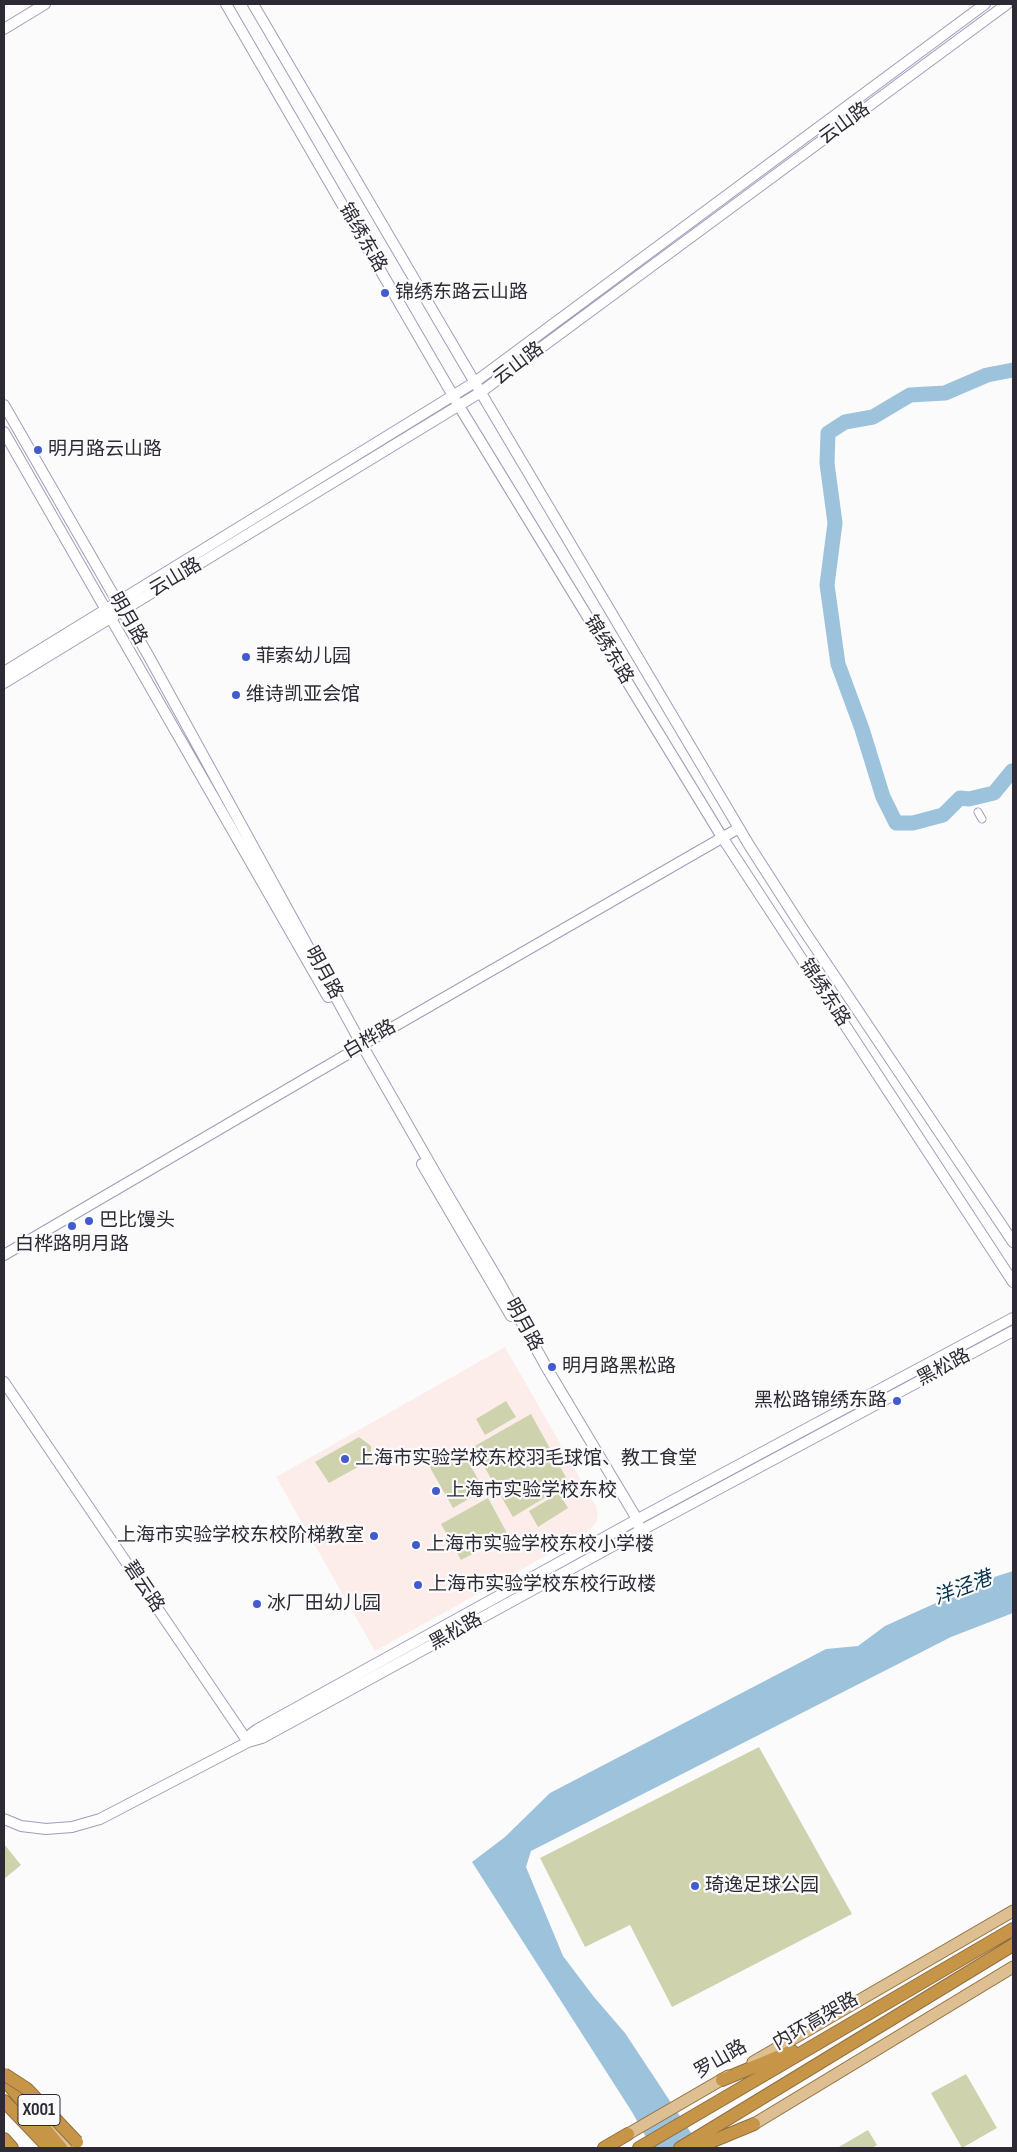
<!DOCTYPE html>
<html>
<head>
<meta charset="utf-8">
<style>
	body { margin:0 }
	#map { position:relative; width:1017px; height:2152px; overflow:hidden; background:#fbfbfb; font-family:"Sofia Sans Condensed",sans-serif }
	canvas { display:block }
	.frame { position:absolute; inset:0; border:5px solid #2d2a36; pointer-events:none }
</style>
</head>
<body>
<div id="map">
<canvas width="1017" height="2152"></canvas>
<div class="frame"></div>
</div>
<script>
const context = document.querySelector('canvas').getContext('2d');
context.lineJoin = 'round';
function paint(path, color) {
  context.fillStyle = color;
  context.fill(path, 'evenodd');
}
function shape(rows) {
  const path = new Path2D();
  for (const r of rows) {
    path.moveTo(r[0], r[1]);
    for (let i = 2; i < r.length; i += 2) path.lineTo(r[i], r[i + 1]);
  }
  return path;
}
function strokePath(path, color, width, dash) {
  context.strokeStyle = color;
  context.lineWidth = width;
  context.lineCap = dash ? 'butt' : 'round';
  context.setLineDash(dash || []);
  context.stroke(path);
}
function label(font, color, halo, rows, align = 'center') {
  context.font = font + ' "Sofia Sans Condensed","Noto Sans SC",sans-serif';
  context.lineWidth = 4.5;
  context.setLineDash([]);
  context.textBaseline = 'middle';
  context.strokeStyle = halo;
  context.fillStyle = color;
  for (const [text, x, y, turn = 0] of rows) {
    context.save();
    context.translate(x, y);
    context.rotate((+turn || 0) * Math.PI / 180);
    context.textAlign = isNaN(turn) ? turn : align;
    if (halo) context.strokeText(text, 0, 0);
    context.fillText(text, 0, 0);
    context.restore();
  }
}
paint(shape([
	[505,1347,596,1506,598,1514,596,1523,585,1534,375,1651,276,1477]
]), '#fdedea');
paint(shape([
	[506,1401,516,1417,485,1435,476,1419],
	[531,1414,569,1483,513,1517,473,1447],
	[359,1437,371,1446,371,1455,367,1462,329,1483,315,1462],
	[459,1445,484,1490,453,1508,428,1464],
	[559,1493,568,1508,538,1527,529,1511],
	[488,1498,508,1535,461,1560,441,1524],
	[759,1747,852,1914,672,2007,630,1925,585,1947,540,1858],
	[4,1844,21,1865,4,1879],
	[966,2074,997,2128,962,2148,931,2093],
	[868,2130,877,2145,872,2148,837,2148]
]), '#ced3ae');
paint(shape([
	[1013,1571,1013,1613,951,1637,531,1851,526,1867,563,1956,594,1997,625,2033,701,2148,652,2148,632,2112,472,1862,505,1837,550,1793,826,1649,858,1646,885,1626,991,1578]
]), '#9dc2dc');
strokePath(shape([
	[1012,771,994,793,969,799,960,798,943,815,913,823,896,823,883,797,862,729,838,664,827,585,835,523,827,463,828,433,845,422,873,417,910,395,945,393,987,375,1013,370]
]), '#9dc2dc', 15);
const street = shape([
	[978,812,982,819]
]);
const secondary = shape([
	[226,4,459,406,722,837,1013,1282],
	[253,4,471,376,749,845,801,926,1013,1242],
	[4,29,45,4],
	[4,405,148,655,362,1045,445,1190,497,1278,548,1370,637,1519,640,1531],
	[4,432,328,997],
	[4,672,475,382,985,4],
	[4,683,481,392,1007,4],
	[362,1045,739,828],
	[422,1164,511,1316],
	[4,1255,358,1048],
	[4,1382,248,1742],
	[248,1742,251,1734,258,1729,627,1525,1013,1318],
	[4,1819,21,1826,46,1829,72,1827,100,1819,248,1742,262,1738,640,1531,1013,1331]
]);
const primary = shape([
	[753,2062,1013,1911],
	[48,2120,73,2148],
	[754,2124,1013,1967],
	[628,2134,728,2076]
]);
const highway = shape([
	[4,2079,61,2148],
	[722,2080,792,2051],
	[4,2101,49,2148],
	[4,2139,12,2148],
	[604,2148,628,2134],
	[639,2148,1013,1929],
	[680,2148,1013,1945],
	[696,2148,754,2124]
]);
strokePath(street, '#a29cb9', 9);
strokePath(secondary, '#a29cb9', 12);
strokePath(primary, '#917041', 13);
strokePath(highway, '#917041', 14);
strokePath(street, '#fff', 7);
strokePath(secondary, '#fff', 10);
strokePath(primary, '#ddbf91', 11);
strokePath(highway, '#c79547', 12);
const highwayBridge = shape([
	[4,2074,27,2089,77,2142]
]);
strokePath(highwayBridge, '#917041', 14, []);
strokePath(highwayBridge, '#c79547', 12);
for (const [x, y, r, color] of [
	[385,293,5,"#425ccf"],
	[38,450,5,"#425ccf"],
	[246,657,5,"#425ccf"],
	[236,695,5,"#425ccf"],
	[89,1221,5,"#425ccf"],
	[72,1226,5,"#425ccf"],
	[552,1367,5,"#425ccf"],
	[897,1401,5,"#425ccf"],
	[345,1459,5,"#425ccf"],
	[436,1491,5,"#425ccf"],
	[374,1536,5,"#425ccf"],
	[416,1545,5,"#425ccf"],
	[418,1585,5,"#425ccf"],
	[257,1604,5,"#425ccf"],
	[695,1886,5,"#425ccf"]
]) {
  const dot = new Path2D();
  dot.arc(x, y, r, 0, 2 * Math.PI);
  context.fillStyle = color;
  context.fill(dot);
  strokePath(dot, '#fbfbfb', 2);
}
for (const [x, y, w] of [
	[39,2110,42]
]) {
  const box = new Path2D();
  box.roundRect(x - w / 2, y - 15.5, w, 31, 4);
  context.fillStyle = '#fbfbfb';
  context.fill(box);
  strokePath(box, '#2d2a36', 1);
}
label('bold 18px', '#2d2a36', null, [
	["X001",39,2110]
]);
label('19px', '#2d2a36', '#fbfbfb', [
	["云山路",845,124,-36],
	["锦绣东路",362,238,60],
	["云山路",519,364,-37],
	["云山路",176,578,-31],
	["明月路",127,619,60],
	["锦绣东路",608,650,59],
	["明月路",323,973,61],
	["锦绣东路",824,993,57],
	["白桦路",370,1040,-30],
	["明月路",523,1325,61],
	["黑松路",944,1368,-28],
	["碧云路",143,1587,56],
	["黑松路",456,1632,-29],
	["内环高架路",816,2022,-30],
	["罗山路",721,2060,-30]
]);
label('19px', '#2d2a36', '#fbfbfb', [
	["锦绣东路云山路",395,293],
	["明月路云山路",48,450],
	["菲索幼儿园",256,657],
	["维诗凯亚会馆",246,695],
	["巴比馒头",99,1221],
	["白桦路明月路",72,1245,"center"],
	["明月路黑松路",562,1367],
	["黑松路锦绣东路",887,1401,"right"],
	["上海市实验学校东校羽毛球馆、教工食堂",355,1459],
	["上海市实验学校东校",446,1491],
	["上海市实验学校东校阶梯教室",364,1536,"right"],
	["上海市实验学校东校小学楼",426,1545],
	["上海市实验学校东校行政楼",428,1585],
	["冰厂田幼儿园",267,1604],
	["琦逸足球公园",705,1886]
], 'left');
label('italic 20px', '#00304a', '#fbfbfb', [
	["洋泾港",963,1589,-21]
]);
</script>
</body>
</html>
